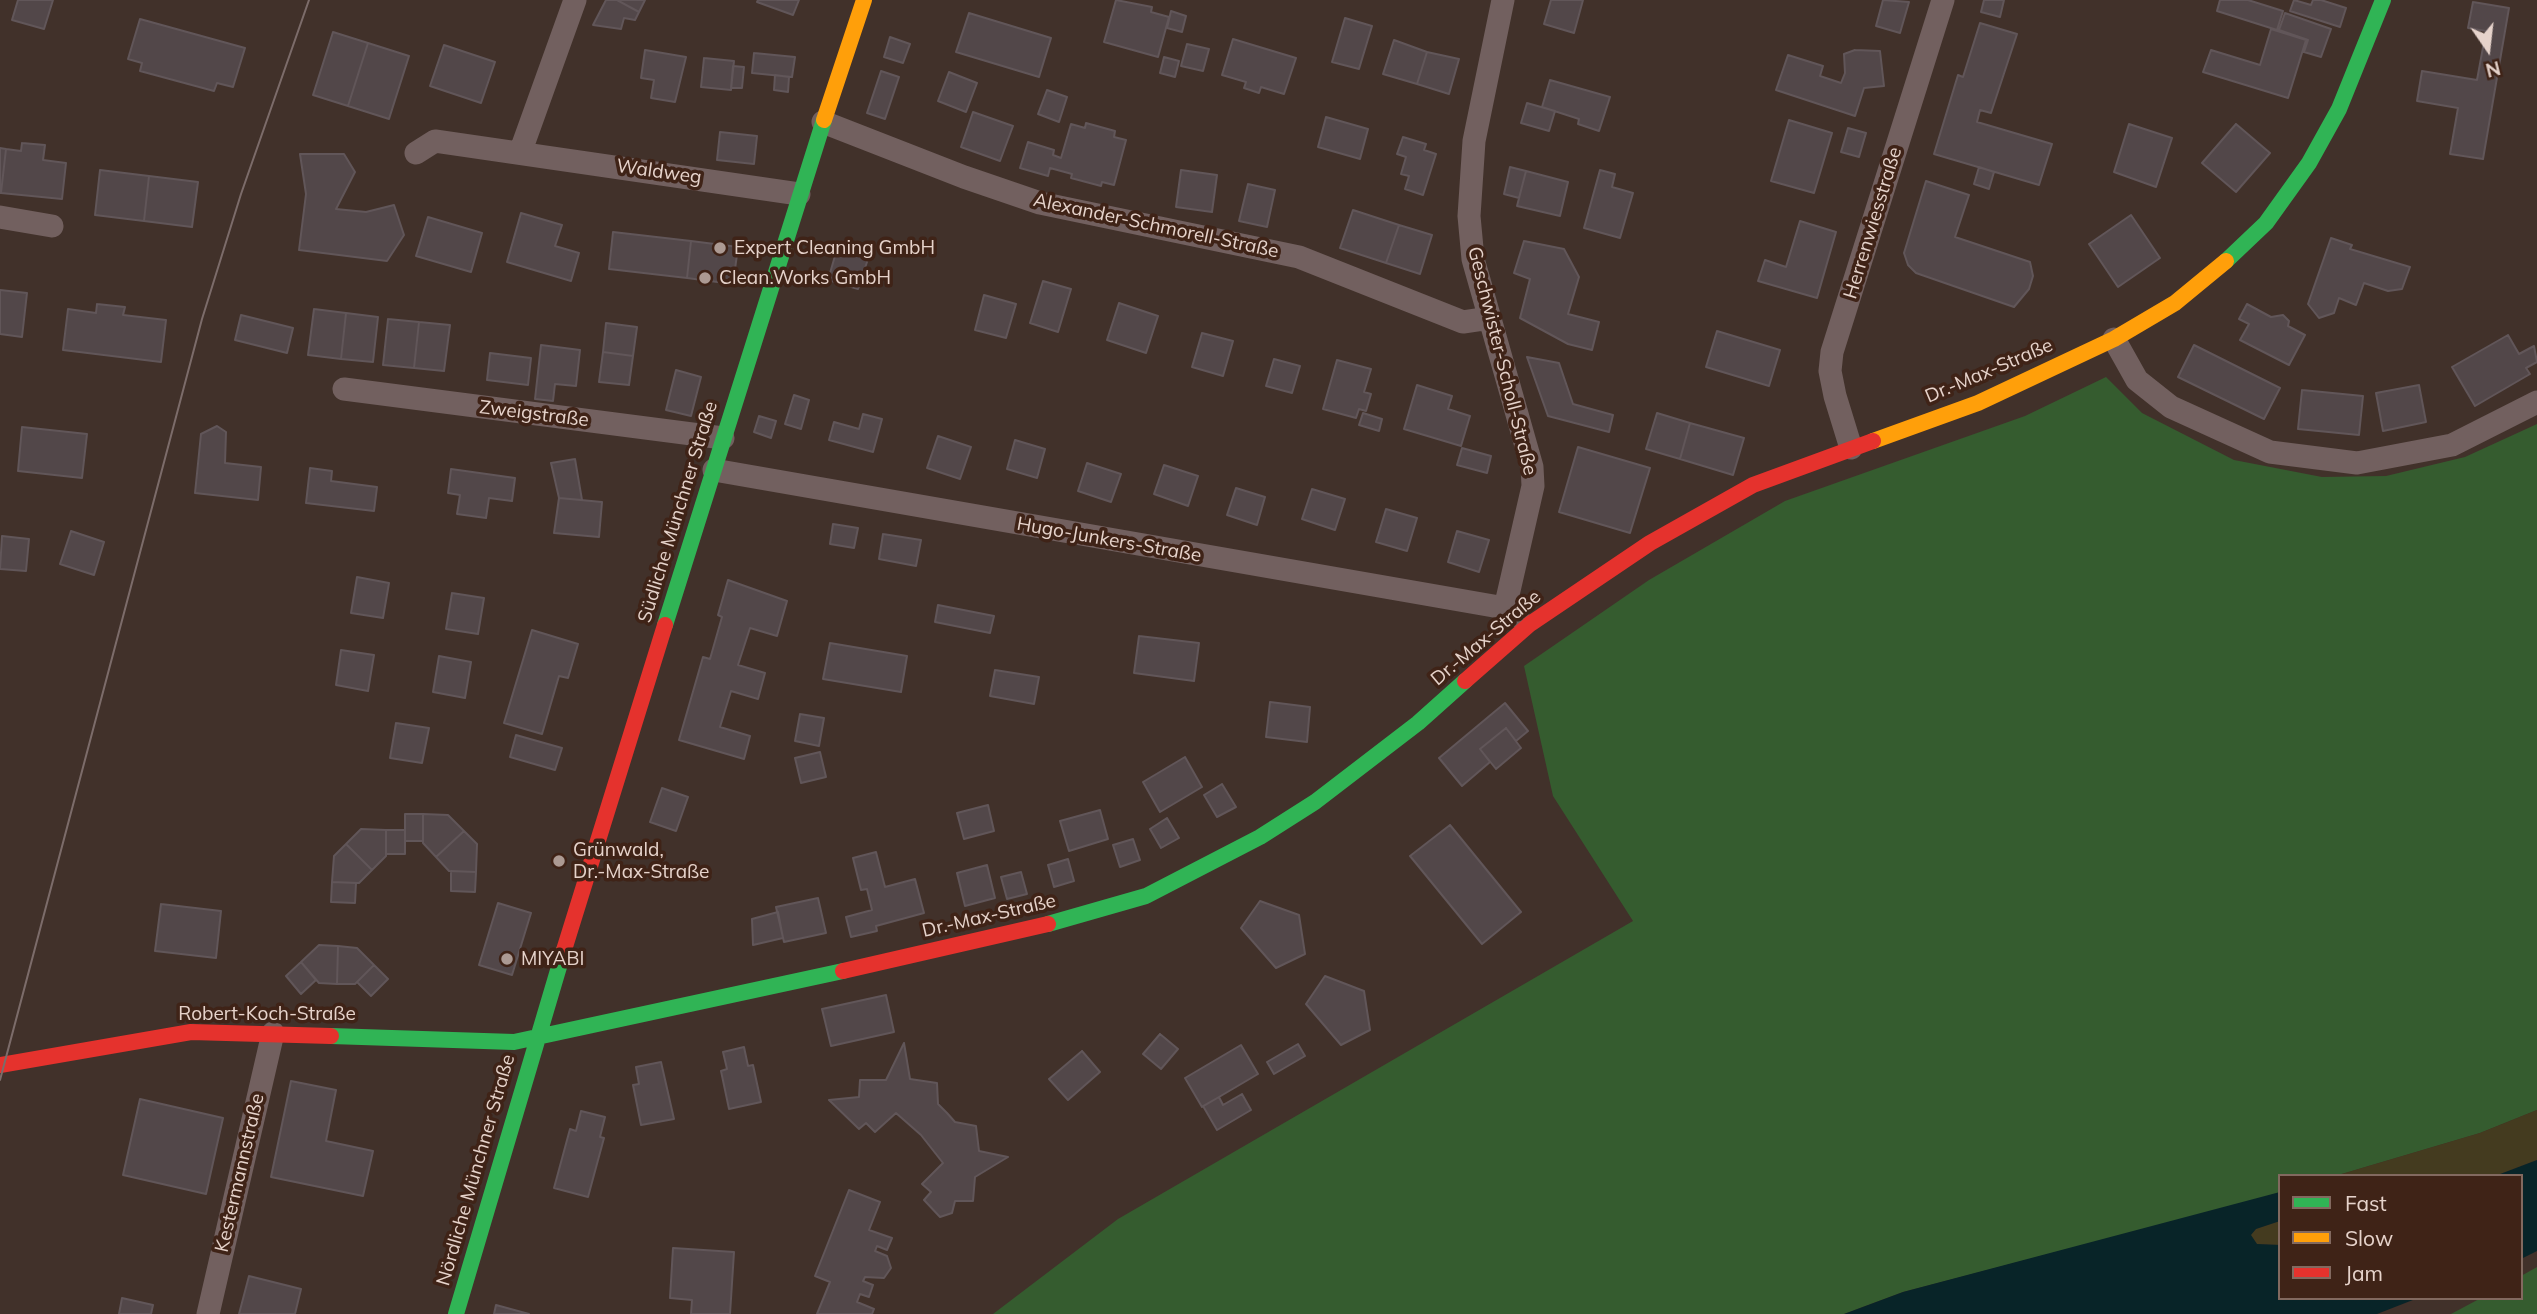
<!DOCTYPE html>
<html>
<head>
<meta charset="utf-8">
<style>
	body { margin:0 }
	#map { position:relative; width:2537px; height:1314px; overflow:hidden; background:#41312a; font-family:Mulish,sans-serif }
	canvas { display:block }
	.legend { position:absolute; left:2278px; top:1174px; width:245px; height:126px; box-sizing:border-box; background:#3f2317; border:2px solid #82695f; margin:0; padding:9px 12px; list-style:none; font-size:21px; color:#e6d3cb }
	.legend li { display:flex; align-items:center; gap:14px; height:35px }
	.legend b { width:35px; border:2px solid #82695f }
	.north { position:absolute; left:2453px; top:14px; width:70px; height:70px; -webkit-text-stroke:5px #3f2317; paint-order:stroke; rotate:166deg; font-size:19px; font-weight:700; line-height:28px; text-align:center; color:#e6d3cb }
	.north::after { content:''; display:block; margin:auto; width:24px; height:32px; background:#e6d3cb; clip-path:polygon(50% 0,100% 100%,50% 72%,0 100%) }
</style>
</head>
<body>
<div id="map">
<canvas width="2537" height="1314"></canvas>
<ul class="legend">
<li><b style="height:9px;background:#30b455"></b>Fast</li>
<li><b style="height:9px;background:#ff9f0a"></b>Slow</li>
<li><b style="height:9px;background:#e5322d"></b>Jam</li>
</ul>
<div class="north">N</div>
</div>
<script>
const context = document.querySelector('canvas').getContext('2d');
context.lineJoin = 'round';
function paint(path, color) {
  context.fillStyle = color;
  context.fill(path, 'evenodd');
}
function shape(rows) {
  const path = new Path2D();
  for (const r of rows) {
    path.moveTo(r[0], r[1]);
    for (let i = 2; i < r.length; i += 2) path.lineTo(r[i], r[i + 1]);
  }
  return path;
}
function strokePath(path, color, width, dash) {
  context.strokeStyle = color;
  context.lineWidth = width;
  context.lineCap = dash ? 'butt' : 'round';
  context.setLineDash(dash || []);
  context.stroke(path);
}
function label(font, color, halo, rows, align = 'center') {
  context.font = font + ' Mulish,sans-serif';
  context.lineWidth = 7;
  context.setLineDash([]);
  context.textBaseline = 'middle';
  context.strokeStyle = halo;
  context.fillStyle = color;
  for (const [text, x, y, turn = 0] of rows) {
    context.save();
    context.translate(x, y);
    context.rotate((+turn || 0) * Math.PI / 180);
    context.textAlign = isNaN(turn) ? turn : align;
    if (halo) context.strokeText(text, 0, 0);
    context.fillText(text, 0, 0);
    context.restore();
  }
}
paint(shape([
	[2106,377,2142,413,2234,460,2322,477,2386,476,2465,457,2537,424,2537,1110,2480,1133,2335,1176,2280,1176,2280,1192,2257,1200,1903,1292,1844,1314,993,1314,1118,1219,1633,921,1553,796,1524,666,1649,580,1785,501,2025,416],
	[2537,1267,2537,1314,2451,1314,2481,1298,2521,1298,2521,1276]
]), '#355c2f');
paint(shape([
	[2537,1110,2537,1160,2495,1176,2335,1176,2480,1133],
	[2280,1221,2280,1245,2257,1244,2250,1235,2256,1229]
]), '#443b1f');
paint(shape([
	[2537,1160,2537,1251,2521,1259,2521,1176,2495,1176],
	[2280,1192,2280,1221,2256,1229,2251,1235,2257,1244,2280,1245,2280,1298,2418,1298,2377,1314,1844,1314,1903,1292]
]), '#082428');
const building = shape([
	[18,0,53,0,44,29,12,20,18,0],
	[606,0,617,0,639,12,635,20,624,18,621,29,593,25,606,0],
	[617,0,645,0,639,12,617,0],
	[758,0,799,0,793,15,757,2,758,0],
	[1116,0,1152,7,1151,12,1169,17,1158,57,1104,42,1116,0],
	[1551,0,1583,0,1574,33,1544,24,1551,0],
	[1883,0,1909,2,1900,33,1876,26,1883,0],
	[1984,0,2004,0,2000,17,1981,12,1984,0],
	[2220,0,2248,0,2283,11,2277,30,2217,11,2220,0],
	[2294,0,2311,5,2313,0,2321,0,2346,8,2340,27,2290,11,2294,0],
	[2473,2,2509,8,2483,159,2450,154,2458,108,2417,101,2422,71,2477,80,2486,31,2468,28,2473,2],
	[1171,11,1186,16,1182,32,1167,28,1171,11],
	[969,13,1051,38,1039,77,956,52,969,13],
	[2285,13,2331,29,2321,57,2304,52,2308,40,2279,30,2285,13],
	[1345,18,1372,26,1359,69,1332,62,1345,18],
	[140,19,245,48,233,87,217,83,214,91,140,71,142,63,128,59,140,19],
	[1980,23,2017,34,1991,113,1980,110,1977,122,2052,144,2039,185,1934,154,1958,75,1963,77,1980,23],
	[2271,29,2306,40,2288,98,2203,72,2211,50,2260,65,2271,29],
	[333,32,368,43,348,106,313,95,333,32],
	[890,37,910,44,903,63,884,57,890,37],
	[1233,39,1296,58,1284,94,1261,87,1259,93,1244,88,1246,82,1222,75,1233,39],
	[1394,40,1427,52,1417,84,1383,74,1394,40],
	[368,43,409,56,389,119,348,106,368,43],
	[1187,44,1209,49,1203,71,1181,66,1187,44],
	[444,45,495,62,481,103,430,86,444,45],
	[645,50,686,57,675,102,651,98,654,80,641,78,645,50],
	[1855,50,1880,51,1884,86,1864,88,1855,116,1776,90,1788,55,1823,66,1820,76,1841,83,1845,73,1844,54,1855,50],
	[1427,52,1459,59,1449,94,1417,84,1427,52],
	[754,53,795,57,792,77,752,73,754,53],
	[1164,57,1179,61,1175,77,1160,73,1164,57],
	[704,58,734,61,731,90,701,87,704,58],
	[733,66,744,67,742,88,731,88,733,66],
	[881,71,899,77,885,119,867,113,881,71],
	[949,72,977,83,966,112,938,101,949,72],
	[775,75,789,77,788,92,774,90,775,75],
	[1550,80,1610,97,1599,131,1578,124,1579,119,1542,107,1550,80],
	[1047,90,1067,97,1059,122,1038,114,1047,90],
	[1527,103,1555,111,1549,131,1521,123,1527,103],
	[973,112,1013,126,1000,161,961,147,973,112],
	[1326,117,1368,129,1360,159,1318,147,1326,117],
	[1789,120,1832,133,1814,193,1771,181,1789,120],
	[1086,123,1115,131,1114,137,1126,140,1114,185,1102,182,1101,186,1071,178,1072,174,1050,168,1048,176,1020,168,1028,142,1054,150,1053,155,1061,158,1071,124,1085,128,1086,123],
	[2129,124,2172,138,2156,187,2114,172,2129,124],
	[2236,124,2270,153,2236,192,2202,163,2236,124],
	[1848,128,1866,133,1859,157,1841,152,1848,128],
	[720,132,757,136,754,164,717,160,720,132],
	[1403,137,1426,144,1424,150,1436,154,1423,195,1405,189,1409,176,1401,174,1406,157,1397,154,1403,137],
	[22,143,45,145,43,160,66,163,62,199,1,193,6,149,21,151,22,143],
	[0,148,6,149,1,193,0,193,0,148],
	[300,154,344,154,355,172,336,209,366,212,394,205,404,235,387,261,299,250,306,194,300,154],
	[1510,167,1526,171,1519,198,1504,194,1510,167],
	[1979,167,1994,172,1989,189,1974,184,1979,167],
	[100,170,149,176,144,221,95,215,100,170],
	[1181,170,1217,175,1212,212,1176,207,1181,170],
	[1600,170,1615,174,1612,187,1633,193,1620,238,1584,228,1600,170],
	[1526,171,1568,182,1560,216,1517,206,1526,171],
	[149,176,198,182,192,227,144,221,149,176],
	[1926,181,1969,195,1955,237,2030,262,2033,276,2029,289,2014,307,1916,273,1908,265,1904,253,1926,181],
	[1248,184,1275,190,1267,227,1239,221,1248,184],
	[1353,210,1399,225,1386,263,1340,248,1353,210],
	[521,213,562,225,555,246,579,253,571,281,507,262,521,213],
	[2131,215,2160,258,2118,287,2089,244,2131,215],
	[428,217,482,233,471,272,416,256,428,217],
	[1800,221,1836,232,1817,298,1758,281,1765,260,1786,267,1800,221],
	[1399,225,1432,235,1420,274,1386,263,1399,225],
	[613,232,691,241,687,278,609,269,613,232],
	[2331,238,2352,245,2350,249,2410,267,2402,289,2388,291,2364,283,2356,305,2339,298,2334,313,2319,318,2308,304,2331,238],
	[691,241,738,247,733,284,687,278,691,241],
	[1524,241,1564,249,1579,277,1568,314,1599,322,1592,350,1568,344,1520,318,1530,279,1514,273,1524,241],
	[837,249,868,259,858,289,828,280,837,249],
	[1043,281,1071,289,1058,332,1030,323,1043,281],
	[0,290,27,293,22,337,0,334,0,290],
	[984,295,1016,304,1006,338,975,330,984,295],
	[1119,303,1158,316,1146,353,1107,340,1119,303],
	[97,304,125,307,123,315,166,320,161,362,63,350,68,309,96,313,97,304],
	[2247,304,2271,317,2283,315,2289,321,2288,326,2305,335,2289,365,2240,340,2249,324,2239,319,2247,304],
	[314,309,346,313,341,359,308,355,314,309],
	[346,313,378,317,373,362,341,359,346,313],
	[241,315,293,328,287,353,235,340,241,315],
	[388,319,419,322,414,368,383,365,388,319],
	[419,322,450,325,444,371,414,368,419,322],
	[606,323,637,327,633,356,603,352,606,323],
	[1717,331,1780,350,1769,386,1706,367,1717,331],
	[1202,333,1233,341,1223,376,1192,367,1202,333],
	[2508,335,2519,354,2534,346,2537,362,2526,368,2530,374,2475,406,2452,367,2508,335],
	[541,345,580,350,576,386,555,384,553,401,535,399,541,345],
	[2194,345,2280,388,2264,419,2178,377,2194,345],
	[603,352,633,356,629,385,599,382,603,352],
	[490,353,531,358,528,385,487,380,490,353],
	[1527,357,1559,363,1573,404,1613,415,1609,432,1548,416,1527,357],
	[1274,359,1300,366,1292,393,1266,386,1274,359],
	[1337,360,1371,369,1364,392,1371,394,1366,411,1359,409,1356,418,1323,409,1337,360],
	[676,370,701,377,691,416,666,410,676,370],
	[1417,385,1452,396,1448,409,1470,416,1461,446,1404,429,1417,385],
	[2419,385,2426,422,2383,431,2376,393,2419,385],
	[2302,390,2363,396,2359,435,2298,429,2302,390],
	[794,395,809,400,801,429,785,424,794,395],
	[1363,413,1382,419,1379,431,1359,425,1363,413],
	[1657,413,1690,423,1680,459,1646,449,1657,413],
	[863,414,882,419,873,452,829,440,834,422,859,429,863,414],
	[759,416,776,421,771,438,754,432,759,416],
	[1690,423,1744,438,1733,475,1680,459,1690,423],
	[217,426,226,432,225,463,261,467,258,500,195,493,201,434,217,426],
	[22,427,87,434,82,478,18,471,22,427],
	[938,436,971,447,960,479,927,468,938,436],
	[1015,440,1045,449,1037,478,1007,469,1015,440],
	[1578,447,1650,468,1630,533,1559,512,1578,447],
	[1462,448,1491,456,1487,473,1457,465,1462,448],
	[575,459,582,500,559,498,551,463,575,459],
	[1087,463,1121,474,1111,502,1078,491,1087,463],
	[1164,465,1198,476,1188,506,1154,494,1164,465],
	[310,468,332,471,331,481,377,487,374,511,306,503,310,468],
	[451,469,515,478,512,501,489,498,486,518,457,514,460,495,448,493,451,469],
	[1236,488,1265,497,1257,525,1227,515,1236,488],
	[1312,489,1345,499,1335,530,1302,519,1312,489],
	[559,498,602,502,599,537,554,533,559,498],
	[1386,509,1417,518,1407,551,1376,542,1386,509],
	[833,524,858,528,854,548,830,544,833,524],
	[71,531,104,542,94,575,60,564,71,531],
	[1457,531,1489,540,1479,572,1448,562,1457,531],
	[883,534,921,540,916,566,879,559,883,534],
	[2,536,29,539,26,571,0,569,2,536],
	[357,577,389,583,383,618,351,613,357,577],
	[728,580,787,601,777,636,750,628,738,665,765,673,758,699,731,691,720,727,750,736,744,759,679,740,703,657,710,659,722,617,718,615,728,580],
	[452,593,484,598,478,634,446,629,452,593],
	[938,605,994,616,990,633,935,622,938,605],
	[532,630,578,644,568,678,559,676,542,734,504,723,532,630],
	[1139,636,1199,643,1194,681,1134,673,1139,636],
	[830,643,907,656,901,692,823,679,830,643],
	[341,650,374,655,368,691,336,685,341,650],
	[439,656,471,662,465,698,433,692,439,656],
	[995,670,1039,677,1034,704,990,696,995,670],
	[1270,702,1310,707,1307,742,1266,737,1270,702],
	[1505,703,1528,731,1516,741,1506,728,1480,749,1490,762,1462,786,1439,758,1505,703],
	[800,714,824,718,819,746,795,741,800,714],
	[396,723,429,728,422,763,390,758,396,723],
	[1506,728,1521,748,1496,769,1480,749,1506,728],
	[516,735,562,748,555,770,510,757,516,735],
	[820,752,826,777,801,783,795,758,820,752],
	[1185,757,1202,787,1160,812,1143,782,1185,757],
	[1222,784,1236,807,1217,817,1204,795,1222,784],
	[662,788,688,797,676,831,650,822,662,788],
	[988,805,994,831,964,839,957,813,988,805],
	[1100,810,1108,839,1069,851,1060,821,1100,810],
	[405,814,423,814,423,841,405,841,405,814],
	[423,814,448,815,464,831,436,857,423,843,423,814],
	[1167,818,1179,838,1161,848,1150,829,1167,818],
	[1450,825,1521,912,1482,944,1410,856,1450,825],
	[361,829,386,830,386,856,372,870,346,844,361,829],
	[386,830,405,830,405,854,386,854,386,830],
	[464,831,477,844,476,872,449,871,436,857,464,831],
	[1133,839,1140,860,1120,867,1113,845,1133,839],
	[346,844,372,870,359,883,332,882,334,856,346,844],
	[876,852,885,887,915,879,924,913,876,926,877,931,851,937,846,917,872,910,867,889,861,890,853,858,876,852],
	[1068,859,1074,881,1054,887,1048,865,1068,859],
	[987,865,995,898,965,906,957,873,987,865],
	[451,871,476,872,475,892,451,891,451,871],
	[1021,872,1027,894,1007,899,1001,877,1021,872],
	[332,882,356,883,355,903,331,902,332,882],
	[818,898,826,933,784,942,776,907,818,898],
	[1260,901,1299,915,1305,954,1276,968,1241,928,1260,901],
	[498,903,531,913,512,975,479,965,498,903],
	[161,904,221,911,216,958,155,951,161,904],
	[778,912,783,938,753,945,752,919,778,912],
	[319,945,338,946,337,984,319,983,301,962,319,945],
	[338,946,357,948,374,965,355,984,337,984,338,946],
	[301,962,316,980,301,994,286,976,301,962],
	[374,965,388,979,371,996,357,982,374,965],
	[1325,976,1364,991,1370,1030,1341,1045,1306,1004,1325,976],
	[886,995,894,1032,831,1046,822,1009,886,995],
	[1160,1034,1178,1049,1161,1069,1143,1054,1160,1034],
	[904,1043,910,1079,937,1083,938,1104,947,1113,955,1122,976,1126,979,1151,1008,1157,975,1177,973,1201,955,1201,952,1213,940,1217,924,1200,931,1192,922,1184,943,1163,921,1135,896,1113,875,1132,866,1123,859,1129,829,1100,859,1097,860,1080,886,1080,904,1043],
	[1298,1044,1305,1056,1274,1074,1267,1062,1298,1044],
	[1241,1045,1258,1074,1202,1107,1185,1078,1241,1045],
	[744,1047,748,1066,753,1065,761,1102,729,1109,721,1071,727,1069,723,1052,744,1047],
	[1082,1051,1100,1072,1068,1100,1049,1079,1082,1051],
	[661,1062,674,1119,641,1125,633,1085,639,1084,636,1067,661,1062],
	[291,1081,336,1090,326,1141,373,1151,363,1196,271,1177,291,1081],
	[1242,1094,1251,1110,1217,1130,1203,1106,1219,1097,1223,1105,1242,1094],
	[140,1099,223,1118,206,1194,123,1175,140,1099],
	[581,1111,605,1117,600,1137,604,1138,588,1197,554,1188,570,1129,576,1131,581,1111],
	[849,1190,880,1202,869,1230,892,1238,887,1250,877,1246,875,1251,887,1256,891,1268,884,1278,865,1277,863,1281,873,1285,869,1297,860,1294,857,1302,874,1309,872,1314,817,1314,830,1282,815,1276,849,1190],
	[673,1248,734,1252,730,1314,691,1314,692,1300,670,1298,673,1248],
	[249,1276,301,1289,295,1314,239,1314,249,1276],
	[122,1298,153,1305,151,1314,119,1314,122,1298],
	[496,1305,529,1314,494,1314,496,1305]
]);
paint(building, '#524749');
strokePath(building, '#615659', 2);
strokePath(shape([
	[1503,0,1474,141,1469,216,1473,259,1532,467,1533,486,1505,608,1518,616],
	[823,122,964,177,1040,203,1299,257,1463,322,1490,318],
	[416,153,435,141,799,194],
	[520,153,575,0],
	[0,217,52,226],
	[2114,339,2137,380,2171,407,2270,452,2357,463,2452,445,2537,402],
	[344,389,723,438],
	[1851,448,1835,396,1830,371,1832,352,1943,0],
	[714,470,1505,608],
	[208,1314,273,1033]
]), '#72605f', 23);
strokePath(shape([
	[2226,261,2266,223,2309,163,2339,109,2383,0],
	[665,625,824,120],
	[1048,924,1146,896,1260,837,1315,802,1418,723,1465,681],
	[331,1036,514,1042,843,971],
	[456,1314,564,950]
]), '#30b455', 16);
strokePath(shape([
	[824,120,864,0],
	[1873,441,1978,403,2114,339,2175,303,2226,261]
]), '#ff9f0a', 16);
strokePath(shape([
	[1465,681,1530,624,1650,543,1753,485,1873,441],
	[564,950,665,625],
	[843,971,1048,924],
	[0,1065,191,1032,331,1036]
]), '#e5322d', 16);
strokePath(shape([
	[0,1080,202,319,241,194,309,0]
]), '#7c6c6a', 2);
for (const [x, y, r, color] of [
	[720,248,7,"#ac9a93"],
	[705,278,7,"#ac9a93"],
	[559,861,7,"#ac9a93"],
	[507,959,7,"#ac9a93"]
]) {
  const dot = new Path2D();
  dot.arc(x, y, r, 0, 2 * Math.PI);
  context.fillStyle = color;
  context.fill(dot);
  strokePath(dot, '#3f2317', 2.5);
}
label('19px', '#e6d3cb', '#3f2317', [
	["Waldweg",659,172,8],
	["Herrenwiesstraße",1873,223,-73],
	["Alexander-Schmorell-Straße",1156,226,12],
	["Geschwister-Scholl-Straße",1502,361,76],
	["Dr.-Max-Straße",1989,371,-23],
	["Zweigstraße",534,414,7],
	["Südliche Münchner Straße",678,512,-73],
	["Hugo-Junkers-Straße",1109,540,10],
	["Dr.-Max-Straße",1486,638,-40],
	["Dr.-Max-Straße",989,916,-13],
	["Robert-Koch-Straße",267,1014],
	["Nördliche Münchner Straße",476,1170,-74],
	["Kestermannstraße",240,1173,-77]
]);
label('19px', '#e6d3cb', '#3f2317', [
	["Expert Cleaning GmbH",734,248],
	["Clean.Works GmbH",719,278],
	["Grünwald,",573,850],
	["Dr.-Max-Straße",573,872],
	["MIYABI",521,959]
], 'left');
</script>
</body>
</html>
